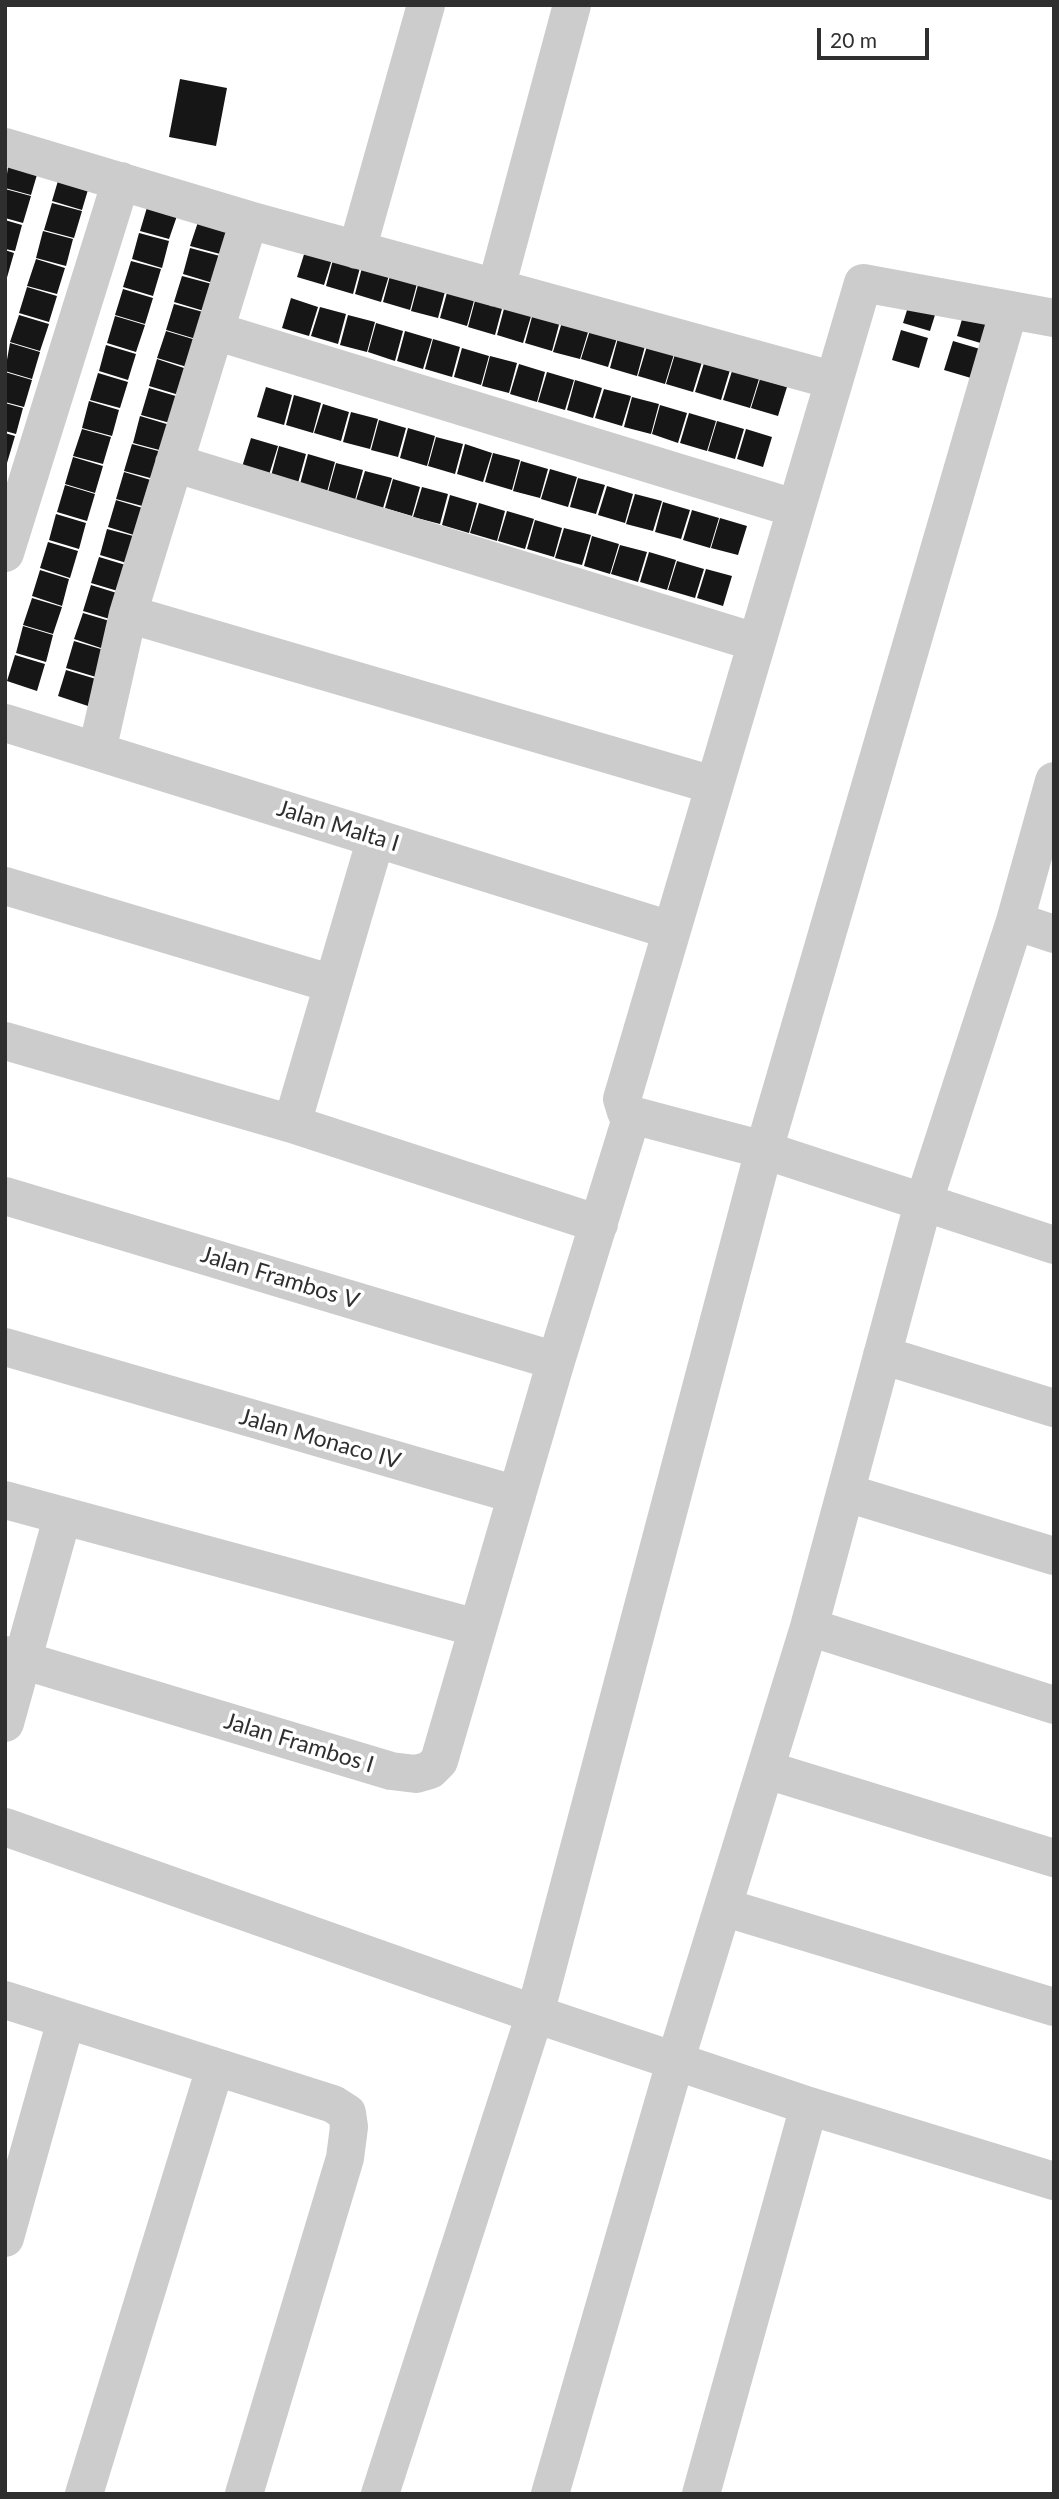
<!DOCTYPE html>
<html>
<head>
<meta charset="utf-8">
<style>
	body { margin:0 }
	#map { position:relative; width:1059px; height:2499px; overflow:hidden; background:#fff; font-family:Lato,sans-serif }
	canvas { display:block }
	.frame { position:absolute; inset:0; border:7px solid #2f2f2f; pointer-events:none }
	.scale { position:absolute; left:817px; top:28px; width:112px; height:32px; box-sizing:border-box; border:4px solid #2f2f2f; border-top:0; padding-left:9px; font-size:21px; line-height:24px; white-space:nowrap; color:#2f2f2f; -webkit-text-stroke:5px #fff; paint-order:stroke }
</style>
</head>
<body>
<div id="map">
<canvas width="1059" height="2499"></canvas>
<div class="frame"></div>
<div class="scale">20 m</div>
</div>
<script>
const context = document.querySelector('canvas').getContext('2d');
context.lineJoin = 'round';
function paint(path, color) {
  context.fillStyle = color;
  context.fill(path, 'evenodd');
}
function shape(rows) {
  const path = new Path2D();
  for (const r of rows) {
    path.moveTo(r[0], r[1]);
    for (let i = 2; i < r.length; i += 2) path.lineTo(r[i], r[i + 1]);
  }
  return path;
}
function strokePath(path, color, width, dash) {
  context.strokeStyle = color;
  context.lineWidth = width;
  context.lineCap = dash ? 'butt' : 'round';
  context.setLineDash(dash || []);
  context.stroke(path);
}
function label(font, color, halo, rows, align = 'center') {
  context.font = font + ' Lato,sans-serif';
  context.lineWidth = 7;
  context.setLineDash([]);
  context.textBaseline = 'middle';
  context.strokeStyle = halo;
  context.fillStyle = color;
  for (const [text, x, y, turn = 0] of rows) {
    context.save();
    context.translate(x, y);
    context.rotate((+turn || 0) * Math.PI / 180);
    context.textAlign = isNaN(turn) ? turn : align;
    if (halo) context.strokeText(text, 0, 0);
    context.fillText(text, 0, 0);
    context.restore();
  }
}
paint(shape([
	[180,79,227,88,216,146,169,137],
	[9,160,39,168,31,195,5,188],
	[60,174,90,183,82,210,52,201],
	[5,189,31,196,23,223,5,218],
	[52,203,82,211,74,238,44,230],
	[148,204,178,213,169,239,140,231],
	[199,219,228,228,220,254,190,246],
	[5,220,22,225,15,251,5,249],
	[43,231,73,239,66,266,36,258],
	[139,233,169,241,162,268,132,259],
	[190,248,220,256,213,283,183,274],
	[306,248,333,256,324,285,297,277],
	[5,250,14,253,6,281,5,280],
	[334,256,361,264,353,294,326,286],
	[36,259,65,268,57,294,27,286],
	[131,261,161,269,153,296,123,287],
	[363,264,390,272,381,302,355,294],
	[391,272,418,280,410,310,383,302],
	[182,276,212,284,204,311,174,302],
	[419,281,446,288,438,318,411,311],
	[27,287,57,296,49,322,19,313],
	[123,289,153,298,145,324,115,315],
	[448,289,475,297,467,326,440,318],
	[912,294,939,302,930,331,903,323],
	[476,297,503,305,495,335,468,327],
	[291,298,318,307,309,336,282,328],
	[174,304,203,312,196,339,166,330],
	[505,305,532,313,523,343,497,335],
	[966,306,993,314,984,344,957,336],
	[320,307,346,314,338,344,311,336],
	[533,313,560,321,552,351,525,343],
	[19,315,49,324,40,351,10,342],
	[348,315,375,322,367,352,340,345],
	[115,316,145,325,136,352,107,343],
	[562,322,589,329,580,359,553,352],
	[376,323,403,331,395,361,368,352],
	[590,330,617,338,608,367,581,359],
	[901,330,928,338,919,368,892,360],
	[166,331,196,340,187,367,157,358],
	[405,331,432,339,423,369,397,361],
	[618,338,645,346,637,376,610,368],
	[433,339,460,347,452,377,425,369],
	[953,341,980,349,971,378,944,370],
	[10,343,40,352,32,379,5,371],
	[106,345,136,354,128,380,99,371],
	[647,346,674,354,665,384,638,376],
	[462,348,489,356,481,385,454,377],
	[675,354,702,362,693,392,666,384],
	[490,356,517,363,509,393,482,386],
	[157,359,187,369,179,395,149,386],
	[704,363,730,370,721,400,695,392],
	[519,364,545,372,537,402,510,394],
	[732,371,759,379,750,408,723,400],
	[5,372,32,380,24,407,5,402],
	[547,372,574,380,565,410,538,402],
	[98,373,128,382,120,408,90,400],
	[760,379,787,387,778,416,751,408],
	[575,380,602,388,593,418,567,410],
	[266,387,292,395,284,425,257,417],
	[149,388,179,397,170,423,141,415],
	[604,389,631,396,622,426,595,418],
	[294,395,321,403,313,433,286,425],
	[632,397,659,404,651,434,624,427],
	[89,401,119,410,112,436,82,428],
	[5,403,23,408,16,434,5,431],
	[323,404,349,412,341,441,314,433],
	[660,405,687,413,678,443,652,434],
	[351,412,378,419,370,449,343,442],
	[689,413,716,421,707,451,680,443],
	[140,416,170,425,163,451,133,443],
	[379,420,406,428,398,457,371,450],
	[717,421,744,429,735,459,708,451],
	[408,428,435,436,427,466,400,458],
	[82,429,111,437,103,464,73,456],
	[746,429,772,437,763,467,737,459],
	[5,433,15,436,7,463,5,462],
	[436,437,463,444,455,474,428,466],
	[251,438,278,446,269,475,242,467],
	[132,444,162,452,154,479,124,471],
	[465,444,492,453,483,482,457,474],
	[279,446,306,454,298,483,271,476],
	[493,453,520,460,512,490,485,482],
	[308,454,335,462,327,492,300,484],
	[73,457,103,466,95,493,65,484],
	[521,461,548,469,540,498,513,491],
	[336,463,363,470,355,500,328,492],
	[550,469,577,477,568,507,541,499],
	[365,471,392,478,383,508,356,500],
	[124,472,154,481,146,507,116,499],
	[578,478,605,485,596,514,570,507],
	[393,479,420,487,412,516,385,508],
	[65,485,95,494,87,521,57,512],
	[607,486,633,494,625,523,598,515],
	[422,487,448,494,440,524,413,517],
	[635,494,662,501,653,531,626,524],
	[450,495,477,503,469,533,442,525],
	[116,500,146,509,137,536,108,527],
	[663,502,690,510,681,539,655,532],
	[479,503,505,511,497,541,470,533],
	[692,510,719,518,710,548,683,540],
	[507,511,534,519,525,549,498,541],
	[56,514,86,523,79,549,49,540],
	[720,518,747,526,738,555,711,548],
	[535,520,562,528,554,557,527,549],
	[564,528,591,535,582,565,555,558],
	[107,529,137,537,130,564,100,555],
	[592,536,619,544,610,574,584,566],
	[48,542,78,551,70,578,40,568],
	[620,545,647,552,638,582,611,574],
	[649,552,676,560,667,590,640,582],
	[99,557,129,566,121,592,91,583],
	[677,561,704,569,695,598,668,590],
	[706,569,732,576,723,606,697,598],
	[40,570,69,579,62,606,32,596],
	[91,585,120,594,113,620,83,611],
	[32,598,62,607,53,634,23,625],
	[83,613,113,622,104,649,74,639],
	[23,626,53,635,46,662,16,653],
	[74,641,104,650,96,677,66,668],
	[15,655,45,664,37,691,7,681],
	[66,670,96,679,88,706,58,696]
]), '#161616');
strokePath(shape([
	[5,147,249,220,832,380],
	[357,250,426,5],
	[496,288,572,5],
	[1054,318,863,283,622,1099,626,1112,632,1115,764,1150,1054,1245],
	[215,331,794,508],
	[174,463,755,642],
	[5,553,121,181],
	[128,614,713,785],
	[5,723,670,930],
	[97,751,128,614,249,220],
	[5,886,333,984],
	[1015,921,1054,934],
	[5,1041,292,1124,599,1224],
	[292,1124,376,838],
	[5,1196,556,1361],
	[5,1347,517,1495],
	[882,1355,1054,1408],
	[847,1493,1054,1556],
	[5,1500,477,1628],
	[809,1627,1054,1705],
	[5,1655,391,1771,416,1774,430,1770,439,1761,556,1361,632,1115],
	[5,1723,62,1518],
	[767,1770,1054,1858],
	[5,1827,535,2014,764,1150,1009,310],
	[723,1907,1054,2007],
	[5,2000,333,2104,347,2113,349,2127,345,2158,244,2494],
	[5,2238,66,2020],
	[84,2494,215,2068],
	[380,2494,535,2014,809,2106,1054,2181],
	[550,2494,676,2059,809,1627,923,1204,1015,921,1054,781],
	[701,2494,809,2106]
]), '#ccc', 38);
label('23px', '#2f2f2f', '#fff', [
	["Jalan Malta I",338,826,17],
	["Jalan Frambos V",280,1278,17],
	["Jalan Monaco IV",320,1439,16],
	["Jalan Frambos I",299,1743,17]
]);
</script>
</body>
</html>
